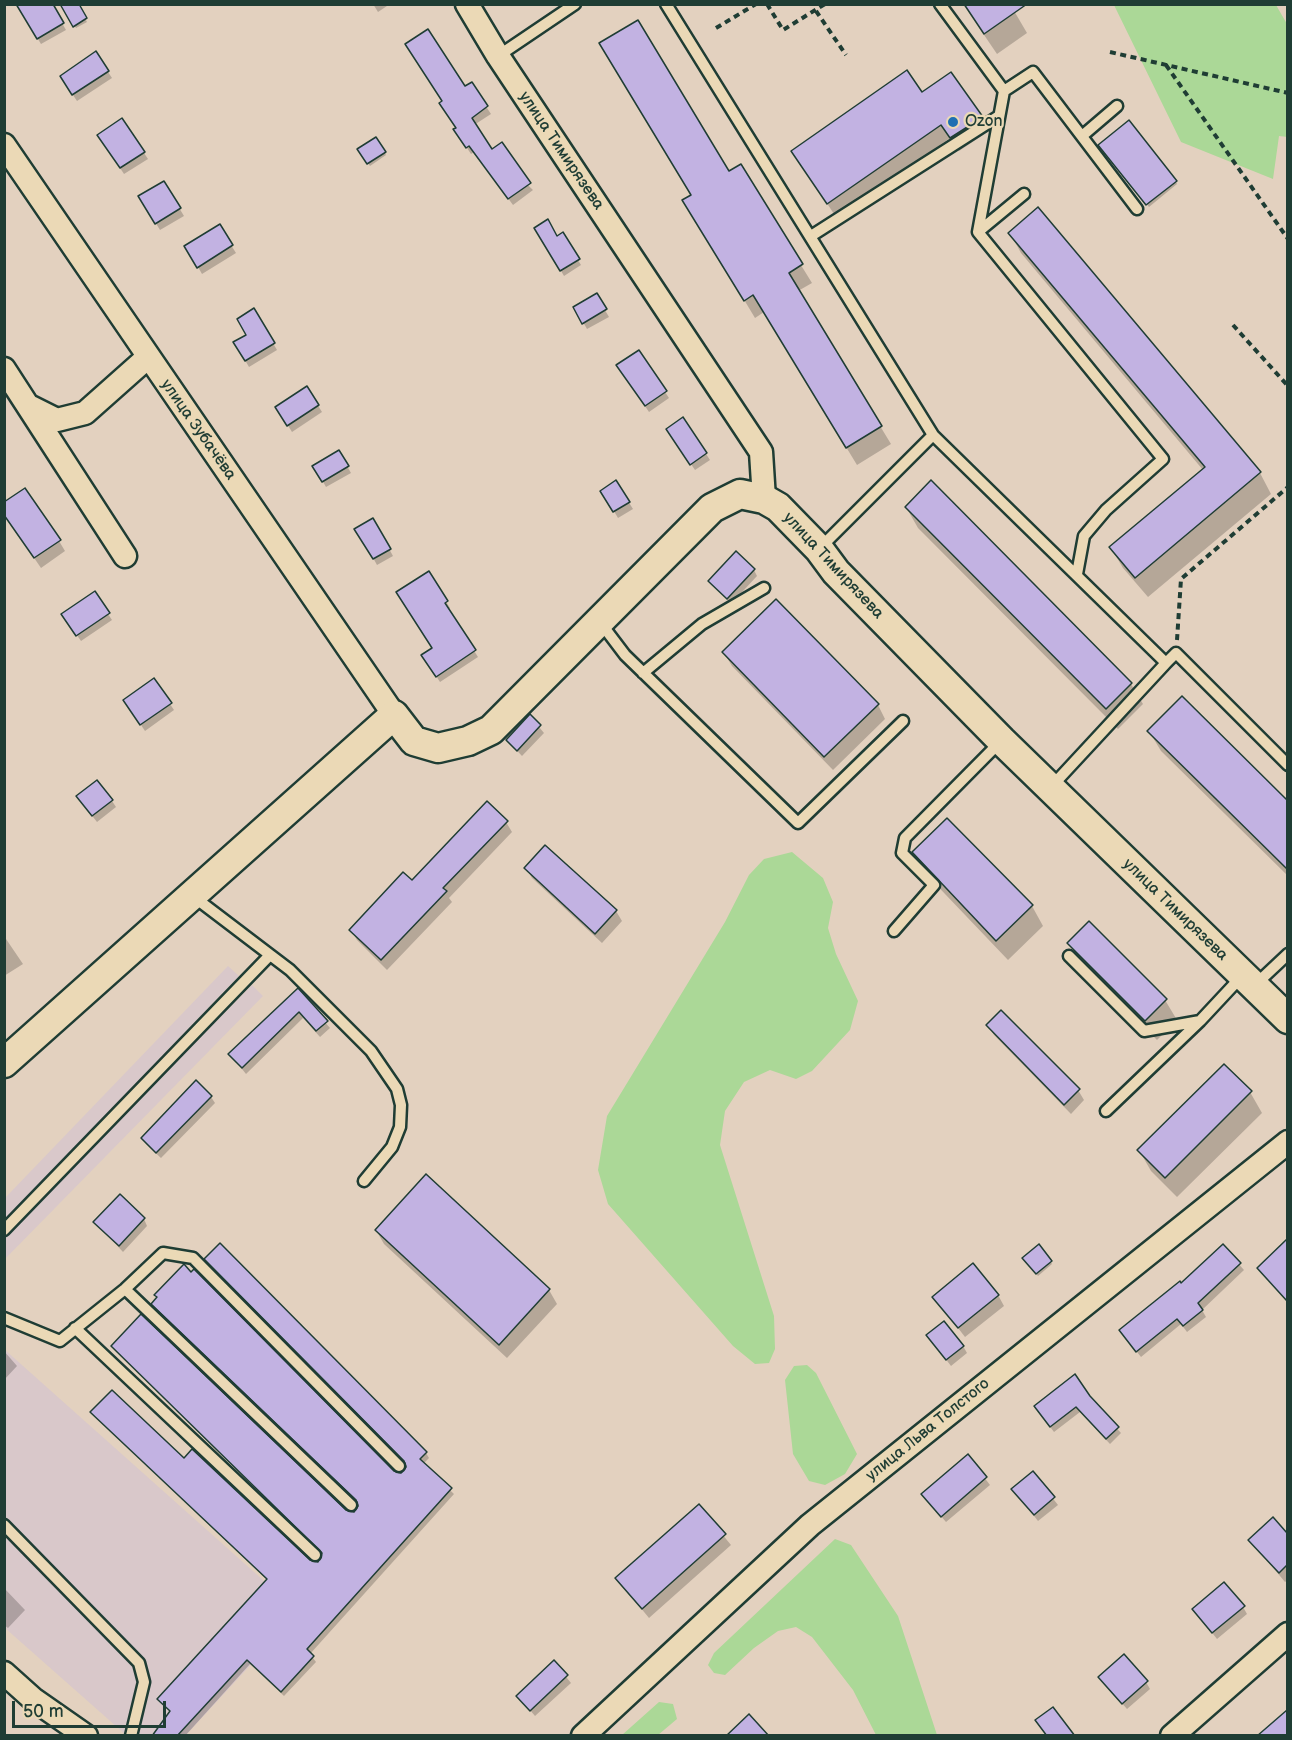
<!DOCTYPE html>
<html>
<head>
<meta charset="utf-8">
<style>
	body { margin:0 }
	#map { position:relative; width:1292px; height:1740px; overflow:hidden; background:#e3d1bf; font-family:"Balsamiq Sans",sans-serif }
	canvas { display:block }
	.frame { position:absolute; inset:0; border:6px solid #1f3d34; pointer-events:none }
	.scale { position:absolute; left:12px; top:1701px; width:154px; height:27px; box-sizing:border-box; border:3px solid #1f3d34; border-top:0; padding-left:8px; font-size:18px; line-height:21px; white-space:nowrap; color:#1f3d34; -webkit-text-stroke:4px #ebd9b6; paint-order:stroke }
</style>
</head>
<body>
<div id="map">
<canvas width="1292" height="1740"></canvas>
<div class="frame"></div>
<div class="scale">50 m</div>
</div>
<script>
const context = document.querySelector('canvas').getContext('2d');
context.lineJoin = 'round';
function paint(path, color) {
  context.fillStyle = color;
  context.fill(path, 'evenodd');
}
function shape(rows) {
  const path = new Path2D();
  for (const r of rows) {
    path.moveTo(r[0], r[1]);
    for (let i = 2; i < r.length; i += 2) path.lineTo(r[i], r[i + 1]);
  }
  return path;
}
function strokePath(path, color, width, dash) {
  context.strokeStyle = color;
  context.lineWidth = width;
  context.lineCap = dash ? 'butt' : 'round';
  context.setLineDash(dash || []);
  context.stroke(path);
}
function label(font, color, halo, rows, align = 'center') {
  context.font = font + ' "Balsamiq Sans",sans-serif';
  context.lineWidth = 4.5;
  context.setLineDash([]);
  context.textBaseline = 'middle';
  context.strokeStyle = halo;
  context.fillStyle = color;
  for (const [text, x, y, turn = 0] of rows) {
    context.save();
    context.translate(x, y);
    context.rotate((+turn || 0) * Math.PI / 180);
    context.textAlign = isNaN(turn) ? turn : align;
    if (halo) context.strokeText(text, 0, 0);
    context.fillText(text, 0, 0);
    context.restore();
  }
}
paint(shape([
	[228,966,239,976,5,1220,5,1198],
	[252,985,263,996,5,1259,5,1237],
	[4,1349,263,1580,293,1619,186,1735,126,1735,5,1628]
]), '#d9c8ca');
paint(shape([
	[1114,5,1276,5,1287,24,1288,137,1279,136,1273,179,1181,142],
	[792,852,823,878,833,902,828,928,836,954,858,1001,850,1030,812,1071,796,1079,770,1070,744,1082,725,1111,720,1145,774,1316,775,1349,769,1363,755,1364,733,1346,608,1204,598,1170,607,1116,725,922,749,875,764,859],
	[807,1365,816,1373,857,1454,845,1474,825,1485,809,1481,793,1454,785,1380,794,1366],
	[835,1539,851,1545,898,1616,937,1735,876,1735,853,1690,812,1637,796,1627,778,1631,754,1648,725,1675,714,1673,708,1665,714,1653],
	[659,1702,673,1704,677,1719,658,1735,622,1735]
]), '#abd897');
paint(shape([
	[16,4,51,4,66,30,41,44],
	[77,4,87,22,76,28,64,8],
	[373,4,390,4,378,12],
	[963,4,1010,4,1027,33,997,54],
	[96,54,112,78,77,101,65,83],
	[471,84,491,114,474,125,492,151,533,190,513,205,474,152,471,154,459,136,457,129],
	[922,94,981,117,989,131,959,151,950,138,836,217,793,152],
	[375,139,386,155,370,166,359,150],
	[103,142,144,153,148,159,124,174],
	[1102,148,1176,182,1177,184,1149,207],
	[740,166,812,283,798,291,891,444,857,465,764,312,755,318,695,218],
	[164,183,184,216,160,230,140,197],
	[1038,209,1260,473,1271,494,1148,597,1123,568,1111,548,1203,470,1021,253,1010,233],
	[219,226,236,253,202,274,186,246],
	[536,228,557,238,562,234,581,265,564,276],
	[596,295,609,317,587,329,575,308],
	[254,311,277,350,249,367,235,343,248,335],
	[622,372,665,392,669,398,649,412],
	[307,388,322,412,292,432,277,408],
	[683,419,710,460,695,470,672,436],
	[339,452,351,473,326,487,314,466],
	[616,482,633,509,618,518,602,491],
	[931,483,1131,684,1143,704,1118,729,918,528,906,507],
	[4,514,59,541,65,551,41,568],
	[373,520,393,556,377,565,357,529],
	[754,570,757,576,731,604,710,581],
	[428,573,450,608,448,610,478,657,440,682,427,662,433,648],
	[94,593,112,620,81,641,67,621],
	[776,602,878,705,885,719,833,770,732,666,724,653],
	[154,680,174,710,145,731,129,707],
	[1182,698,1288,802,1288,876,1161,751,1149,731],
	[530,716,544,733,522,756,507,740],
	[112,801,116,807,97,822,82,803],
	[506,822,512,832,449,898,452,902,387,970,357,940,351,930,412,882],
	[914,852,1032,906,1043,926,1008,960,925,873],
	[526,868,616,911,622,921,602,943,532,878],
	[4,936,23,964,4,976],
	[1069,943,1165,1000,1177,1020,1157,1040,1081,963],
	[298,991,330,1028,320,1037,303,1018,246,1074,230,1054],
	[988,1025,1078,1090,1084,1100,1071,1114,994,1035],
	[1250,1092,1262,1113,1177,1197,1151,1171,1139,1150],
	[211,1097,215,1103,161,1158,146,1144,142,1138],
	[426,1176,549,1290,557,1304,507,1358,384,1244,376,1230],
	[144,1219,147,1226,123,1252,95,1222],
	[1288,1241,1288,1303,1259,1268],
	[1223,1246,1244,1270,1202,1310,1206,1317,1187,1332,1181,1324,1141,1357,1125,1337],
	[206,1259,426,1453,429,1458,423,1464,454,1494,310,1654,316,1662,284,1696,250,1664,185,1736,154,1736,171,1712,159,1699,268,1581,92,1412,184,1460,309,1562,318,1564,323,1555,113,1346,345,1512,353,1514,358,1511,358,1502,153,1304,393,1473,402,1475,407,1466],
	[1026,1261,1050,1261,1052,1264,1038,1276],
	[998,1295,1004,1306,965,1337,934,1297],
	[928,1336,963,1346,967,1353,951,1366],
	[4,1351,17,1366,4,1380],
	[1088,1397,1121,1433,1110,1444,1080,1412,1054,1432,1039,1412],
	[968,1456,990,1485,946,1522,927,1500],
	[1033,1473,1058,1505,1038,1521,1013,1489],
	[699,1506,731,1545,649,1618,617,1579],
	[1273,1519,1288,1535,1288,1580,1285,1582,1250,1540],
	[4,1588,25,1610,8,1628,4,1625],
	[1243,1607,1247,1614,1217,1639,1198,1615],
	[554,1662,571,1683,535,1716,518,1696],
	[1146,1682,1150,1689,1127,1709,1104,1683]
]), '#0003');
const building = shape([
	[16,4,53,4,64,23,37,39,16,4],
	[60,4,79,4,87,18,73,27,60,4],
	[964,4,1027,4,984,34,964,4],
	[638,20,729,171,741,164,803,264,789,273,882,426,846,448,753,295,744,301,682,200,691,195,599,43,638,20],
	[428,29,465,86,472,82,488,106,472,118,492,149,502,142,531,183,508,199,469,146,466,148,453,129,456,128,439,103,442,101,405,44,428,29],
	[96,51,109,71,72,95,60,76,96,51],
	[907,70,922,92,951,72,983,117,950,138,941,125,827,204,791,151,907,70],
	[122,118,145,152,120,168,97,135,122,118],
	[1129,120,1177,181,1146,205,1098,145,1129,120],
	[376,137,386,152,367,164,357,149,376,137],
	[164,181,181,208,155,224,138,196,164,181],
	[1038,207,1261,472,1135,578,1109,547,1205,467,1008,233,1038,207],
	[548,219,557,236,563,232,580,259,560,271,534,228,548,219],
	[220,224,233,245,197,268,184,246,220,224],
	[597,293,607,309,582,324,573,307,597,293],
	[254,308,275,343,245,361,233,342,246,335,237,319,254,308],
	[639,350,667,391,645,406,616,365,639,350],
	[307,386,319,405,287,426,275,407,307,386],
	[683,417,707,453,690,465,666,429,683,417],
	[339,450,349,466,322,482,312,466,339,450],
	[616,480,630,502,613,512,600,491,616,480],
	[931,480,1132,683,1106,709,905,507,931,480],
	[25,488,61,540,34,558,4,515,4,502,25,488],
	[373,518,391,549,373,559,354,529,373,518],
	[736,551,755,569,727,599,708,581,736,551],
	[429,571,448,601,445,603,476,650,436,677,421,655,432,648,396,592,429,571],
	[95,591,110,613,76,636,61,614,95,591],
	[776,599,879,704,824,757,722,652,776,599],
	[154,678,172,703,140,725,123,700,154,678],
	[1182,696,1287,800,1287,869,1147,731,1182,696],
	[530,714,541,725,517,751,506,740,530,714],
	[97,780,113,800,92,816,76,796,97,780],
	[487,801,508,821,443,888,447,891,381,960,349,930,403,872,412,880,487,801],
	[947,818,1033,905,996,941,912,852,947,818],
	[545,845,617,910,595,934,524,868,545,845],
	[1089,921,1167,999,1145,1021,1067,943,1089,921],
	[298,988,328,1021,316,1031,299,1012,242,1068,228,1054,298,988],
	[1001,1010,1080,1089,1064,1105,986,1025,1001,1010],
	[1224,1064,1252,1091,1165,1178,1137,1150,1224,1064],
	[196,1080,212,1096,156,1153,141,1138,196,1080],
	[426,1174,550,1289,499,1345,375,1230,426,1174],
	[120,1194,145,1218,119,1246,93,1222,120,1194],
	[1287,1239,1287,1301,1257,1268,1287,1239],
	[220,1243,427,1452,420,1459,452,1488,307,1649,314,1656,281,1692,247,1660,177,1736,152,1736,170,1711,157,1699,267,1579,90,1412,112,1390,184,1458,192,1449,310,1560,318,1562,322,1553,111,1346,141,1314,346,1510,354,1512,358,1506,356,1500,151,1304,157,1297,154,1295,184,1264,191,1272,194,1269,394,1471,401,1473,406,1467,404,1461,204,1259,220,1243],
	[1039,1244,1052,1261,1036,1274,1022,1258,1039,1244],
	[1223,1244,1241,1263,1198,1303,1203,1310,1183,1326,1177,1319,1136,1352,1119,1330,1180,1281,1181,1283,1223,1244],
	[973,1263,999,1295,958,1328,932,1297,973,1263],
	[944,1321,964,1346,946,1360,926,1335,944,1321],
	[1075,1374,1090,1396,1119,1427,1106,1439,1076,1407,1050,1427,1034,1406,1075,1374],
	[968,1454,987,1477,941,1517,921,1494,968,1454],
	[1033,1471,1055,1497,1034,1515,1011,1489,1033,1471],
	[699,1504,726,1534,642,1609,615,1578,699,1504],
	[1273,1517,1287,1533,1287,1565,1279,1573,1248,1540,1273,1517],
	[1224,1582,1245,1606,1212,1633,1192,1609,1224,1582],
	[1124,1654,1148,1681,1122,1704,1098,1677,1124,1654],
	[554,1660,568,1675,530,1711,516,1696,554,1660],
	[1053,1707,1075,1736,1047,1736,1035,1720,1053,1707],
	[1287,1710,1287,1736,1257,1736,1287,1710],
	[749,1714,769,1736,726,1736,749,1714]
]);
paint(building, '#c2b2e2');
strokePath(building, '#1f3d34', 1.5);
const service = shape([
	[666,4,933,435],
	[940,4,1004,91,1033,72,1137,209],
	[498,56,575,4],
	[1082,136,1117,106],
	[1024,194,978,232,1163,459,1106,510,1084,536,1077,574],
	[978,232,1004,91],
	[811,236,999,116],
	[819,549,933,435,1166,663,1176,653,1288,765],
	[600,622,625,655,798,823,903,721],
	[643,673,702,624,764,588],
	[1052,786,1166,663],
	[194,897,290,970,371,1051,397,1089,401,1105,400,1127,392,1147,364,1181],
	[894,931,934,885,902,853,905,838,1001,741],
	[1069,956,1144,1031,1200,1021],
	[1255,985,1288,954],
	[1106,1111,1200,1021,1242,976],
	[4,1230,270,955],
	[125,1289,351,1505],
	[4,1318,60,1341,125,1289,163,1253,193,1258,399,1466],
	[75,1328,315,1555],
	[4,1525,139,1663,144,1682,131,1736]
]);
const minor = shape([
	[467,4,498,56,761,452,764,499],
	[4,145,394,715],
	[4,369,125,556],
	[31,407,57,420,85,413,148,357],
	[4,1673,33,1699,86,1736],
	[583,1736,810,1525,1288,1142],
	[1172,1736,1288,1634]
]);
const tertiary = shape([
	[4,1063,394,715,414,741,438,748,468,741,491,730,712,508,740,494,764,499,778,507,819,549,836,572,1002,741,1288,1019]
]);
strokePath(service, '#1f3d34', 15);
strokePath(minor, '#1f3d34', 27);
strokePath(tertiary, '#1f3d34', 33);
strokePath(shape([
	[767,4,783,30,825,4],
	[816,11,846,55],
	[716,28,756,4],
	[1110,52,1288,93],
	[1166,65,1288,239],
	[1233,325,1288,386],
	[1177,640,1181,579,1288,487]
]), '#1f3d34', 4, [6, 4.5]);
strokePath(service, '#ebd9b6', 10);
strokePath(minor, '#ebd9b6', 22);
strokePath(tertiary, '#ebd9b6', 28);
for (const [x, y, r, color] of [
	[953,122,6,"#1f6fb2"]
]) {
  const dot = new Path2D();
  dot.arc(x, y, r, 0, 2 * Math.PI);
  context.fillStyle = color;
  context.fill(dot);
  strokePath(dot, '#ebd9b6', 2);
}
label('16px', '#1f3d34', '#ebd9b6', [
	["Ozon",965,122]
], 'left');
label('16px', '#1f3d34', '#ebd9b6', [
	["улица Тимирязева",561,151,56],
	["улица Зубачёва",198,430,55],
	["улица Тимирязева",833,566,47],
	["улица Тимирязева",1175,910,44],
	["улица Льва Толстого",928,1430,-39]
]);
</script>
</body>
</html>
